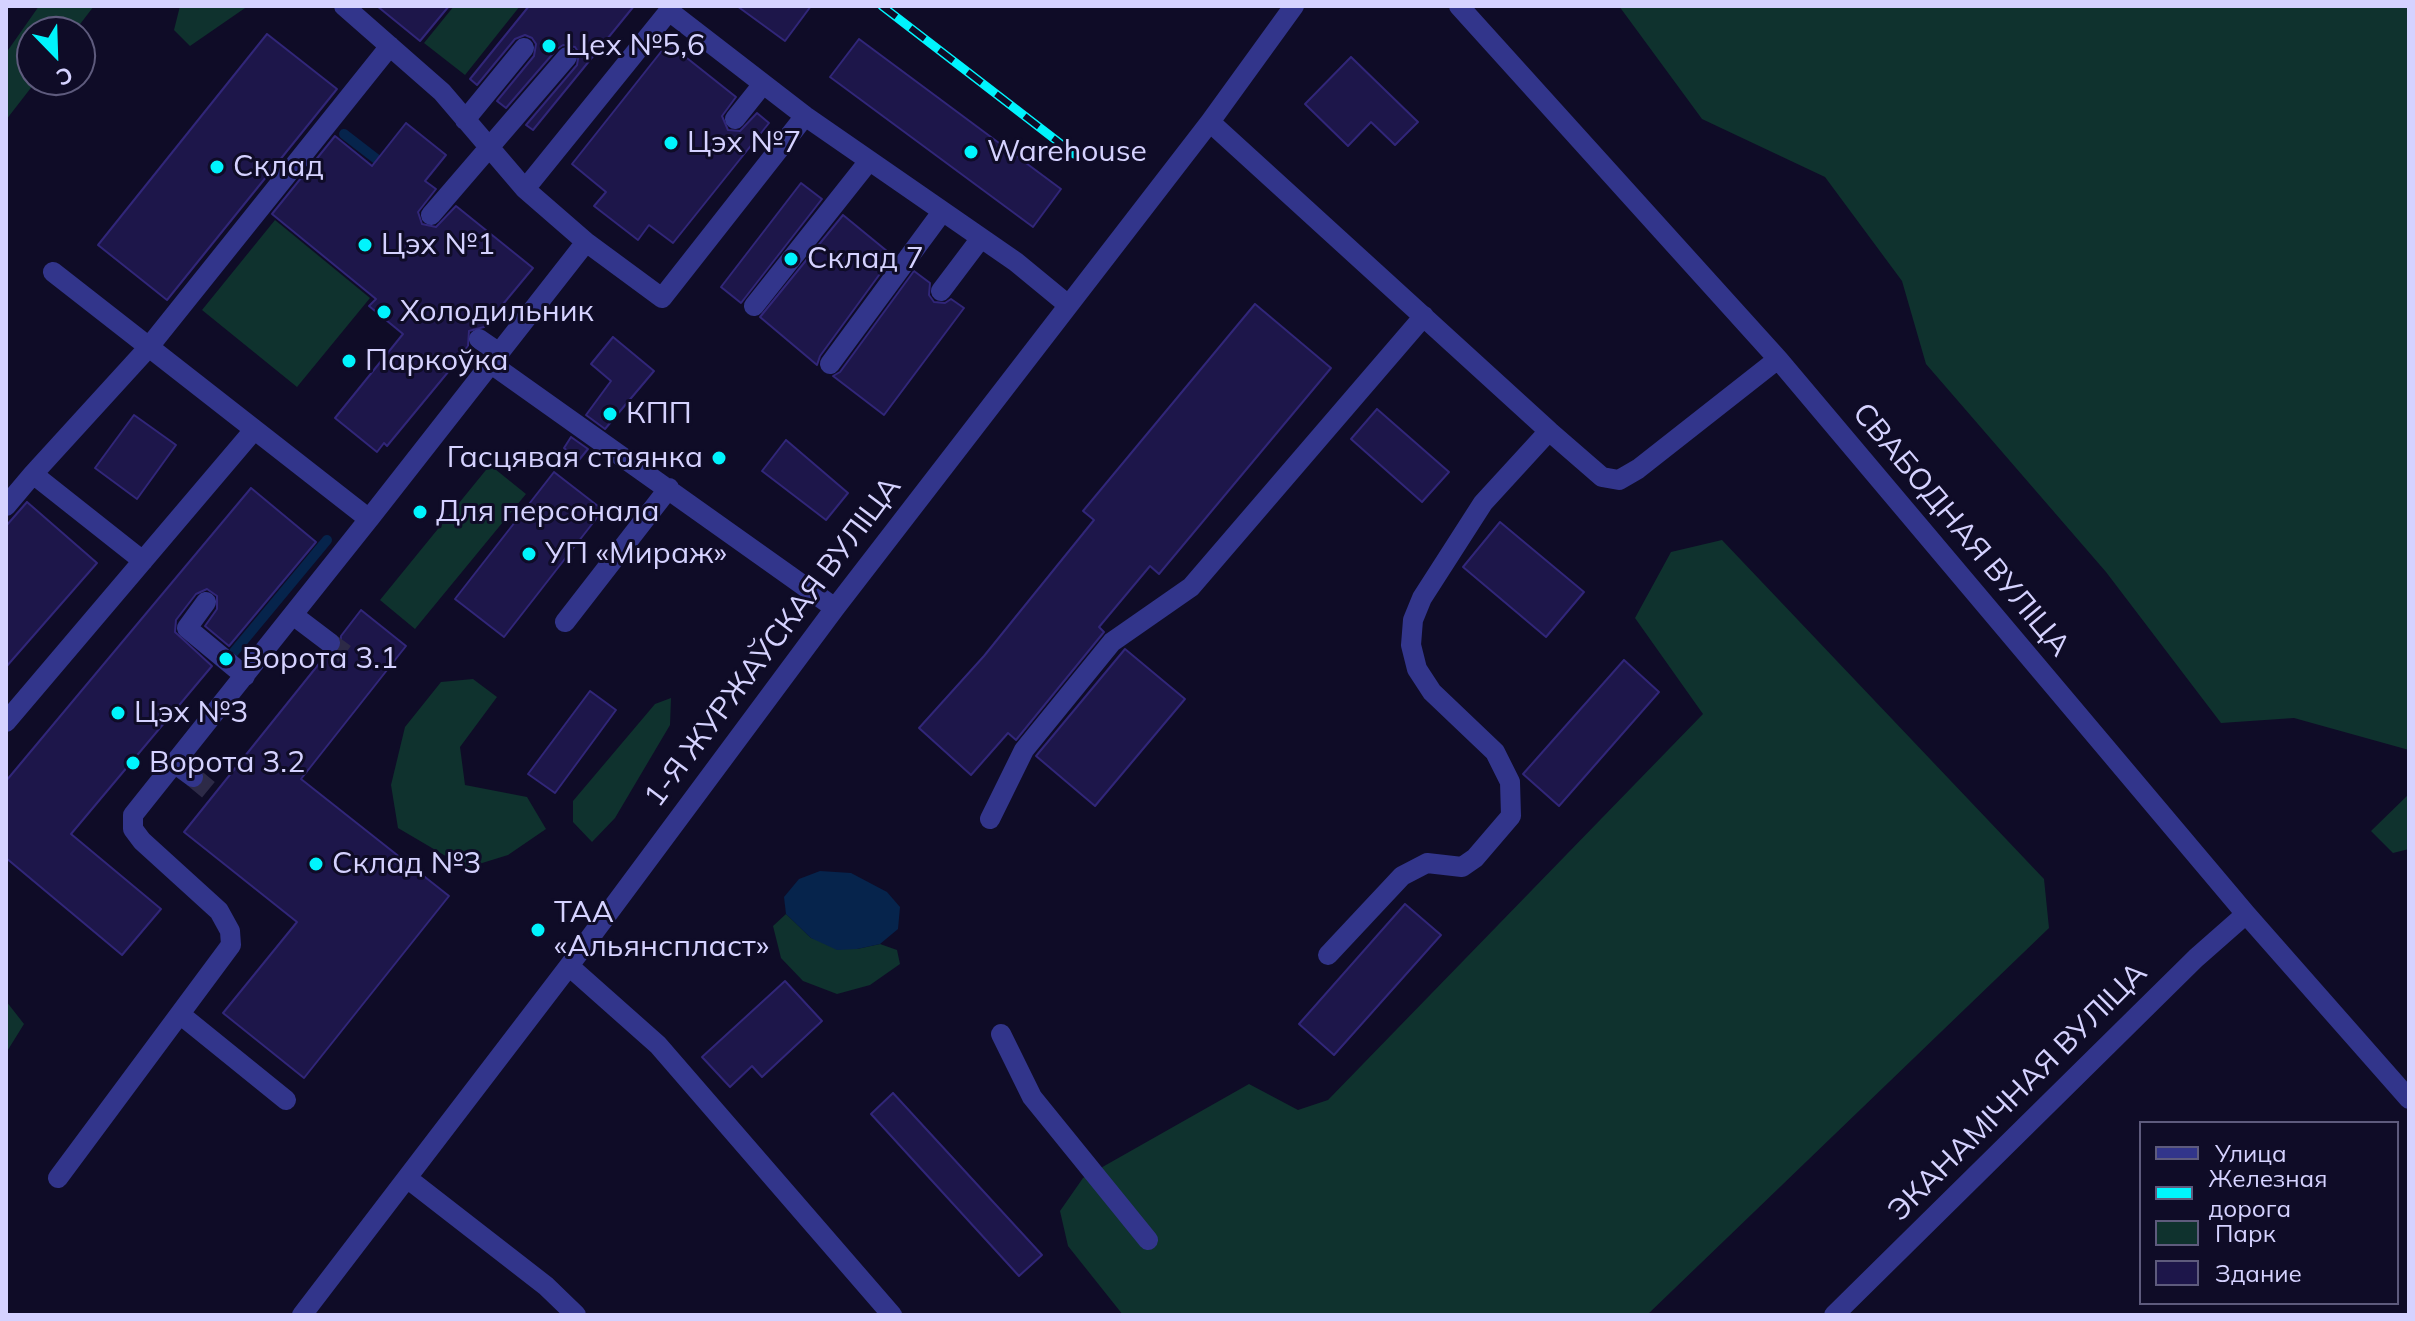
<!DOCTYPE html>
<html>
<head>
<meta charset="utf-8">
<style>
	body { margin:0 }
	#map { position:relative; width:2415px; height:1321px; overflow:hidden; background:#0f0c27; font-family:Mulish,sans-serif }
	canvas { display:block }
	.frame { position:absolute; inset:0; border:8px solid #d5d2ff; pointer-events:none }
	.legend { position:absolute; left:2139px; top:1121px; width:260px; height:184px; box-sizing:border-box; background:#0f0c27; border:2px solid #5e5b7d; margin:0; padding:10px 14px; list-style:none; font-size:24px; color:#d5d2ff }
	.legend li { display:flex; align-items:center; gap:16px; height:40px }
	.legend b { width:40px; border:2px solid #5e5b7d }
	.north { position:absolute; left:16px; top:16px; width:80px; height:80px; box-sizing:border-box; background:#0f0c27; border:2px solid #5e5b7d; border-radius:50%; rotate:157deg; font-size:22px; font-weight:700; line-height:32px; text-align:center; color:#d5d2ff }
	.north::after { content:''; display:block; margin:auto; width:28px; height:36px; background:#00f4fd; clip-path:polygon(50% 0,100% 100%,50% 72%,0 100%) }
</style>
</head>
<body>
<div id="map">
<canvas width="2415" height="1321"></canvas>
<div class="frame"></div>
<ul class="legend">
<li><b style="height:10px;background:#32358b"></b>Улица</li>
<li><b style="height:10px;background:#00f4fd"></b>Железная дорога</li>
<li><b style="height:22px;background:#0f322e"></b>Парк</li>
<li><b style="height:22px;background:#1d164a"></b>Здание</li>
</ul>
<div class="north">С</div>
</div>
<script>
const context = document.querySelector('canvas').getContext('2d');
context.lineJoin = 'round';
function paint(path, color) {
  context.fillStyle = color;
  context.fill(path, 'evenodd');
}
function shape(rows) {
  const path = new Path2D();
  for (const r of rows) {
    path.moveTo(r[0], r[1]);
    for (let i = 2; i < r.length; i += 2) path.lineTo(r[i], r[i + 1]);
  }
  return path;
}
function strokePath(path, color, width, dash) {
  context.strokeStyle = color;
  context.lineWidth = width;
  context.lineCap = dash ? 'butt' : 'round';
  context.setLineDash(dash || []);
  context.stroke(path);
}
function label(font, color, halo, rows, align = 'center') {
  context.font = font + ' Mulish,sans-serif';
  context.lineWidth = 6;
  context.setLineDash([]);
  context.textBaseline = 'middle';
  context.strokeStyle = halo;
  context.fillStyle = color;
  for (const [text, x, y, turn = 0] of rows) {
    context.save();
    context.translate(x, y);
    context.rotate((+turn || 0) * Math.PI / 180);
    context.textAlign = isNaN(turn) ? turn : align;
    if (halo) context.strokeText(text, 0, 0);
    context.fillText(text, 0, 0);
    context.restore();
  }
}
paint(shape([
	[39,6,94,6,74,32,32,32,32,80,37,80,6,120,6,53],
	[180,6,248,6,190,46,174,30],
	[454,6,520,6,465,75,424,43],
	[1619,6,2409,6,2409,750,2294,718,2221,723,2106,572,1926,364,1902,281,1825,177,1702,119],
	[275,220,370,298,297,387,202,310],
	[490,465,526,494,415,629,380,600],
	[1722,540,2044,879,2049,928,1647,1315,1123,1315,1068,1246,1060,1211,1083,1178,1249,1084,1298,1110,1328,1100,1703,714,1635,618,1671,552],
	[473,679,497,697,460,747,465,785,527,797,546,829,508,855,466,868,398,828,391,785,405,727,441,682],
	[671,698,670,725,615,818,592,842,573,822,573,801,655,704],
	[2409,794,2409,849,2393,853,2371,831],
	[786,914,811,938,857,949,880,944,897,950,900,964,870,985,837,994,803,981,781,958,773,926],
	[6,1001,24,1024,6,1053]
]), '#0f322e');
paint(shape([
	[820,871,851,873,887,892,900,907,898,929,880,944,857,949,837,950,811,938,786,914,784,897,799,879]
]), '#06244c');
strokePath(shape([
	[344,134,388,168],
	[234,652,327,540]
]), '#06244c', 10);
const building = shape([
	[377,6,449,6,420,41,377,6],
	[529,6,634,6,533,130,526,125,577,65,579,53,575,47,563,45,557,49,506,108,497,101,534,56,536,44,532,38,525,35,515,39,477,85,470,79,529,6],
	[737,6,811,6,785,41,737,6],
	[267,34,337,89,167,300,98,245,267,34],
	[859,39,1061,189,1033,227,830,77,859,39],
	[668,43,736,97,722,116,728,130,740,131,757,113,769,123,673,243,649,225,638,240,594,206,606,192,572,164,668,43],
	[1351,57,1418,122,1395,145,1371,122,1348,146,1305,104,1351,57],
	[406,123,446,155,425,181,436,189,418,212,422,224,436,227,456,206,533,268,484,327,469,331,468,346,458,360,387,446,384,443,377,452,335,418,403,334,369,306,376,299,272,214,335,136,372,166,406,123],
	[801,183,822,199,741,303,721,287,801,183],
	[843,215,893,256,820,356,817,365,760,317,843,215],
	[914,271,930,283,929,295,934,302,945,303,951,299,964,308,884,415,833,376,840,372,914,271],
	[1255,304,1331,368,1159,574,1150,566,1099,627,1104,632,1016,740,1008,733,971,775,919,728,984,656,1094,520,1083,511,1255,304],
	[613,337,654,371,605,429,586,415,611,381,591,364,613,337],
	[1377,409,1449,472,1422,502,1351,439,1377,409],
	[134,415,176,445,137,499,95,468,134,415],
	[571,437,588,449,579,460,564,448,571,437],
	[786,440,848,493,826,520,762,471,786,440],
	[554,472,603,510,504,637,455,599,554,472],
	[251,488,316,542,229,646,205,626,217,609,217,596,207,589,196,594,176,620,175,632,212,666,71,834,161,909,122,955,6,858,6,781,251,488],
	[27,502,97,563,6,667,6,526,27,502],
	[1500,522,1584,592,1546,637,1463,567,1500,522],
	[361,610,406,646,301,779,449,896,304,1078,223,1013,297,922,184,832,326,655,340,651,341,636,361,610],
	[1125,649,1185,699,1095,806,1036,756,1125,649],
	[1624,660,1659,692,1559,806,1523,774,1624,660],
	[590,691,616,710,555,793,528,774,590,691],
	[1405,904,1441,935,1334,1055,1299,1024,1405,904],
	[785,981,822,1021,762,1077,752,1066,730,1087,702,1057,785,981],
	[893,1093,1042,1255,1019,1276,871,1114,893,1093]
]);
paint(building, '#1d164a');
strokePath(building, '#312679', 2);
strokePath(shape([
	[330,643,345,654],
	[193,777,216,796]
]), '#2d2a47', 20, [20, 10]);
strokePath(shape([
	[344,6,442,92,525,189,586,242,662,298,805,116],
	[1459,6,1778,359,2246,914,2409,1099],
	[735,119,763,84],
	[465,120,524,48],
	[1210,122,1549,431,1483,503,1422,598,1413,620,1411,645,1417,669,1432,692,1495,752,1510,782,1511,816,1475,858,1462,867,1427,863,1402,876,1328,955],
	[525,189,669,11,805,116,1016,262,1067,304],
	[431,215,567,57],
	[53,272,369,519,586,242],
	[941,291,981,238],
	[754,306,869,161],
	[479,339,498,352],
	[490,363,835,608],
	[830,364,942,212],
	[1549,431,1602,477,1619,480,1638,469,1778,359],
	[6,506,33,474],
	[143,561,33,474,148,348,390,46],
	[206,602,187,628,245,676],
	[293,615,330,643],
	[565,622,669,488],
	[6,722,254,430],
	[174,763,193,777],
	[990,819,1024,750,1112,642,1191,587,1424,316],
	[569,966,658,1045,892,1315],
	[181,1015,286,1100],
	[1001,1034,1032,1097,1148,1240],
	[58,1178,231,945,230,931,219,911,142,841,133,829,133,815,369,519],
	[407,1178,546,1286,576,1315],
	[302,1315,569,966,835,608,1210,122,1294,6],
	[1834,1315,2196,958,2246,914]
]), '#32358b', 20);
const rail = shape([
	[882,6,1074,154]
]);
strokePath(rail, '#00f4fd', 9);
strokePath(rail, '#0f0c27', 6, [18]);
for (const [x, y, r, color] of [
	[549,46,8,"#00f4fd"],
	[671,143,8,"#00f4fd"],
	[971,152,8,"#00f4fd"],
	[217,167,8,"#00f4fd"],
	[365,245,8,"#00f4fd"],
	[791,259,8,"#00f4fd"],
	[384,312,8,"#00f4fd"],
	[349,361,8,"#00f4fd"],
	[610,414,8,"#00f4fd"],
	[719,458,8,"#00f4fd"],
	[420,512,8,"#00f4fd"],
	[529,554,8,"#00f4fd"],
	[226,659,8,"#00f4fd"],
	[118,713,8,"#00f4fd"],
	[133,763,8,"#00f4fd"],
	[316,864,8,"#00f4fd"],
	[538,930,8,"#00f4fd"]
]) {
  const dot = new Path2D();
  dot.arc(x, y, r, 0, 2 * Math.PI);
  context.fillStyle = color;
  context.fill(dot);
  strokePath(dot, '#0f0c27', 3);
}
label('30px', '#d5d2ff', '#0f0c27', [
	["Цех №5,6",565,46],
	["Цэх №7",687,143],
	["Warehouse",987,152],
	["Склад",233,167],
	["Цэх №1",381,245],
	["Склад 7",807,259],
	["Холодильник",400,312],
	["Паркоўка",365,361],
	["КПП",626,414],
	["Гасцявая стаянка",703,458,"right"],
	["Для персонала",436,512],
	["УП «Мираж»",545,554],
	["Ворота 3.1",242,659],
	["Цэх №3",134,713],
	["Ворота 3.2",149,763],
	["Склад №3",332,864],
	["ТАА",554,913],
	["«Альянспласт»",554,947]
], 'left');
label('30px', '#d5d2ff', '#0f0c27', [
	["СВАБОДНАЯ ВУЛІЦА",1961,530,50],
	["1-Я ЖУРЖАЎСКАЯ ВУЛІЦА",773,642,-53],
	["ЭКАНАМІЧНАЯ ВУЛІЦА",2018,1092,-45]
]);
</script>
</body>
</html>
